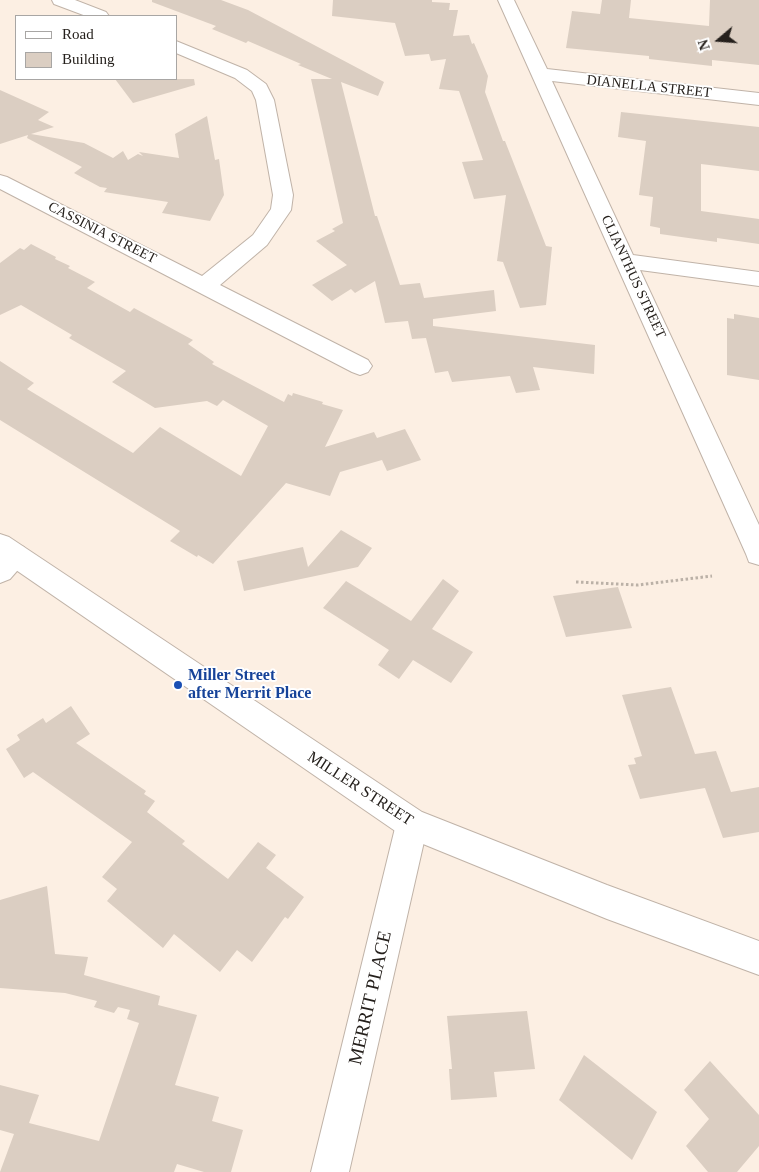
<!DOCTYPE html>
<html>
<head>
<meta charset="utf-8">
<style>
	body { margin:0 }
	#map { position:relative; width:759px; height:1172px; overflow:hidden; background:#fcefe3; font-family:"Times New Roman",serif }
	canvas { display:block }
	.legend { position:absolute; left:15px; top:15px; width:162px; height:65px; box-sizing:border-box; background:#fff; border:1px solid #a8a6a4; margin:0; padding:6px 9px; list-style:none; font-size:15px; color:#25201c }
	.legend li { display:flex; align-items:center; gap:10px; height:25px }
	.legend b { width:25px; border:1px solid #a8a6a4 }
	.north { position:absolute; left:694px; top:15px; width:50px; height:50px; -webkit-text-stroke:4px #fff; paint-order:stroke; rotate:252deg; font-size:14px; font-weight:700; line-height:20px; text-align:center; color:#25201c }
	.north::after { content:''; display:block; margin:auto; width:18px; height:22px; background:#25201c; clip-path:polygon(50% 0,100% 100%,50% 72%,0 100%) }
</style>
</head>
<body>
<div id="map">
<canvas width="759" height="1172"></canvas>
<ul class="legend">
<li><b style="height:6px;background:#fff"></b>Road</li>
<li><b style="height:14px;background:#dbcec2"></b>Building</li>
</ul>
<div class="north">N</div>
</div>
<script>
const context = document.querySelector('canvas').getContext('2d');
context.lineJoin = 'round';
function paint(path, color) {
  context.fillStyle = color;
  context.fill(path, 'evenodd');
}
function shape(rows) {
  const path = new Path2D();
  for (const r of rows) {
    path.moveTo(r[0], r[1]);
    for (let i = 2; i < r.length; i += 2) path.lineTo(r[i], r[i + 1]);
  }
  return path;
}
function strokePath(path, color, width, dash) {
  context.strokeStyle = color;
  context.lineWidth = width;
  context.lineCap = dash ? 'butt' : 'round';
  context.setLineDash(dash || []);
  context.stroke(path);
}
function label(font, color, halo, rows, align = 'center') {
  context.font = font + ' "Times New Roman",serif';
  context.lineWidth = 4;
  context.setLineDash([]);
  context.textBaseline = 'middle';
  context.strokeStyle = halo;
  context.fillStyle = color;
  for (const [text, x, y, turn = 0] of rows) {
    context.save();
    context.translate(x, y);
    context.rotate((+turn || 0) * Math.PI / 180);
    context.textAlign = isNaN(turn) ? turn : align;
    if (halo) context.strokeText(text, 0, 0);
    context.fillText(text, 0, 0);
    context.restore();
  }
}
paint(shape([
	[152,0,221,0,248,10,384,82,378,96,341,82,375,216,377,216,400,285,420,283,424,298,494,290,496,311,433,319,433,326,595,345,594,374,533,367,540,390,516,393,510,376,452,382,448,371,435,373,426,338,412,339,408,321,385,323,375,281,355,293,351,289,332,301,312,285,347,265,316,241,335,231,332,229,343,223,311,79,332,79,298,65,301,64,248,41,246,43,212,29,216,26,152,2],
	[333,0,432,0,432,2,450,3,449,10,458,10,453,36,469,35,472,44,474,43,488,76,485,92,503,141,505,141,546,246,552,247,546,305,520,308,503,262,497,261,506,195,474,199,462,162,483,160,459,91,439,89,446,59,431,61,429,54,405,56,395,23,332,16],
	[602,0,631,0,629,18,709,26,710,0,759,0,759,65,712,60,712,66,649,59,649,56,566,48,572,11,600,14],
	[115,79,194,79,195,85,133,103],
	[0,90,49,112,38,120,54,127,31,134,84,143,113,158,123,151,128,160,138,154,143,156,139,152,179,158,175,134,207,116,215,160,219,159,224,195,210,221,162,213,168,202,104,192,107,188,100,187,74,173,82,167,27,138,28,135,0,144],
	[621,112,759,127,759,171,701,164,701,211,759,219,759,244,717,238,717,242,660,234,660,228,650,226,653,197,639,195,646,141,618,137],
	[31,244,56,257,55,259,70,266,68,268,95,282,87,288,130,312,134,308,193,340,188,344,214,362,212,364,284,402,288,394,292,396,293,393,323,402,322,404,343,410,325,447,374,432,377,438,405,429,421,460,387,471,382,460,340,472,330,496,286,483,213,564,198,555,197,557,170,541,180,531,0,420,0,361,34,383,27,389,133,453,160,427,241,476,268,426,223,400,217,406,207,401,155,408,112,382,126,371,69,338,72,335,21,305,0,315,0,263,20,248,24,250],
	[734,314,759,318,759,380,727,375,727,318,734,319],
	[341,530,372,548,358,567,244,591,237,561,303,547,308,567],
	[443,579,459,591,432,629,473,652,451,683,413,660,399,679,378,665,389,650,323,608,346,581,411,621],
	[618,587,632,628,566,637,553,596],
	[671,687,695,754,716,751,731,792,759,787,759,832,723,838,705,788,640,799,628,765,636,764,634,758,642,756,622,695],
	[71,706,90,734,76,743,146,791,144,794,155,801,147,812,185,841,182,844,228,879,258,842,276,855,266,868,304,897,288,919,285,917,252,962,237,950,220,972,174,934,163,948,107,901,117,889,102,877,132,842,33,772,24,778,6,749,20,740,17,735,43,718,46,723],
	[47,886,55,954,88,957,84,975,160,996,158,1005,197,1015,175,1085,219,1097,212,1121,243,1130,231,1172,204,1172,177,1164,174,1172,0,1172,14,1134,0,1130,0,1085,39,1095,29,1123,99,1141,139,1023,127,1019,130,1010,118,1007,114,1013,94,1007,97,1001,65,993,0,988,0,900],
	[527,1011,535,1069,494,1072,497,1097,451,1100,449,1069,452,1069,447,1016],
	[584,1055,657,1112,632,1160,559,1100],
	[710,1061,759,1115,759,1146,737,1172,708,1172,686,1146,709,1119,684,1090]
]), '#dbcec2');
const minor = shape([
	[52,0,75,0,106,12,109,16,86,16,54,4,52,0],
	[498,0,514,0,547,69,759,93,759,105,552,81,633,255,759,272,759,286,640,270,759,525,759,565,749,562,746,554,498,0],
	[176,41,247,70,266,84,274,100,293,195,291,210,267,245,220,285,368,360,372,366,368,372,360,375,352,372,0,189,0,175,7,177,202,276,253,235,271,209,273,195,256,100,252,91,235,78,176,53,176,41],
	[14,544,24,547,27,555,24,563,10,579,0,583,0,552,4,547,14,544],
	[412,808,423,813,428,824,349,1172,311,1172,396,824,401,813,412,808]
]);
const tertiary = shape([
	[0,534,9,537,422,812,607,885,759,941,759,975,607,919,401,835,0,559,0,534]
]);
strokePath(minor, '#c0b3a8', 2);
strokePath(tertiary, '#c0b3a8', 2);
strokePath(shape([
	[576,582,638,585,712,576]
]), '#bbb1a7', 3, [2.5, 2.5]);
paint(minor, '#fff');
paint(tertiary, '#fff');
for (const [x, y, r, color] of [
	[178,685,5,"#1a4fb4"]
]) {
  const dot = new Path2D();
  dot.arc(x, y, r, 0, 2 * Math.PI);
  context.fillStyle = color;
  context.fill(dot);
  strokePath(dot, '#fff', 2);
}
label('14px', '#25201c', '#fff', [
	["DIANELLA STREET",649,87,6],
	["CASSINIA STREET",102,233,27],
	["CLIANTHUS STREET",633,277,65]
]);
label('bold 16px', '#164399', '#fff', [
	["Miller Street",188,676],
	["after Merrit Place",188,694]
], 'left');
label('16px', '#25201c', '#fff', [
	["MILLER STREET",360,789,33]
]);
label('19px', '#25201c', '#fff', [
	["MERRIT PLACE",371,998,-77]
]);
</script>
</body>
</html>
